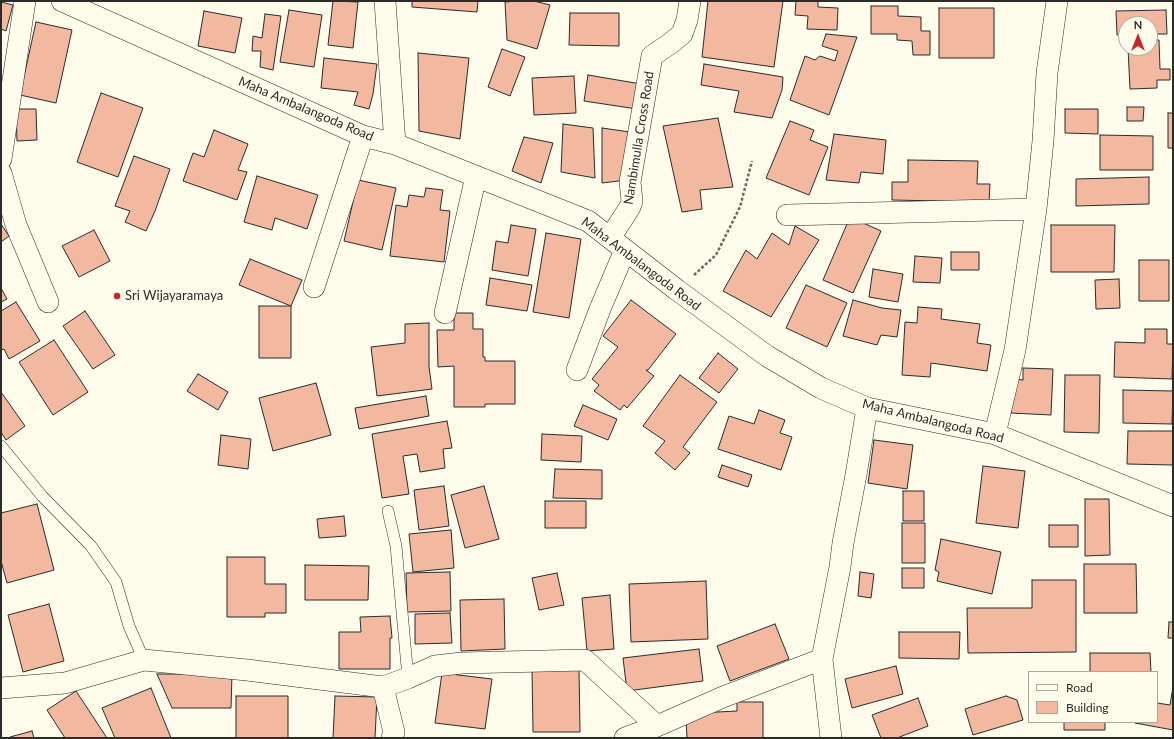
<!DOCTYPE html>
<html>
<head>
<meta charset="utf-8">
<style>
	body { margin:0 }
	#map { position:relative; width:1174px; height:739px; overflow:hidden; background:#fdfbea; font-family:Lato,sans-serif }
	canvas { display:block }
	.frame { position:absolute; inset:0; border:2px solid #2b2b2b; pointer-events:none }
	.legend { position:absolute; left:1028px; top:671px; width:130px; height:52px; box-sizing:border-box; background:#fdfbea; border:1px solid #a9a89e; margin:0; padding:5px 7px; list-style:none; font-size:12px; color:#2b2b2b }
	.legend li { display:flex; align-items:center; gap:8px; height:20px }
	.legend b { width:20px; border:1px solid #a9a89e }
	.north { position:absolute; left:1118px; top:16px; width:40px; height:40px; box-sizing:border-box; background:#fdfbea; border:1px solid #a9a89e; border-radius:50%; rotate:0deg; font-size:11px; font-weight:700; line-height:16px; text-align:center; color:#2b2b2b }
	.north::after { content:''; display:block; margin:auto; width:14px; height:18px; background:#c62828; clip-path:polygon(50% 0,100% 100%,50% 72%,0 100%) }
</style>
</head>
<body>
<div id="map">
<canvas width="1174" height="739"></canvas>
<div class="frame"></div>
<ul class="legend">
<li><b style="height:5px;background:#fdfbea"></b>Road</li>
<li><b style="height:11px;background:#f2b8a0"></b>Building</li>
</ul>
<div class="north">N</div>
</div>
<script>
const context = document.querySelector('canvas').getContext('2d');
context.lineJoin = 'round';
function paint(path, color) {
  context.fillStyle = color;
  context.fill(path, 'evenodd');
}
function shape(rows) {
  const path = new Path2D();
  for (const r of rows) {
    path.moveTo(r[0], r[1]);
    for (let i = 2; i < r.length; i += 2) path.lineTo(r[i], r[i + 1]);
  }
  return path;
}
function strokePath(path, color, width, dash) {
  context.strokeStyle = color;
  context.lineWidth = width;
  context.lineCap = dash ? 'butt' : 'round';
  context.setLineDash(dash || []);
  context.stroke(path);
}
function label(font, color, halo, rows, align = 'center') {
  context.font = font + ' Lato,sans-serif';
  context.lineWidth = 3;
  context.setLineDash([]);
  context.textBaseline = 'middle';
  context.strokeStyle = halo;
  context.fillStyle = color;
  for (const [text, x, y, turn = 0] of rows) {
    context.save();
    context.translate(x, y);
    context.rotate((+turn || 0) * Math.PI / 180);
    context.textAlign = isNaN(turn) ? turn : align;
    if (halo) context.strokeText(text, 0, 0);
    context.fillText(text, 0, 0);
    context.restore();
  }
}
const building = shape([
	[333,1,358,2,353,48,328,45,333,1],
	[412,1,478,1,477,12,412,7,412,1],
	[518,1,534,1,550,5,537,49,507,40,505,2,518,1],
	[708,1,783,1,774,67,702,57,708,1],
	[796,1,818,1,818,7,838,8,837,30,807,29,808,16,795,15,796,1],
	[1,2,13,5,6,31,1,29,1,2],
	[871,6,898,6,898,16,921,17,921,31,930,31,930,55,913,55,912,41,897,40,897,34,871,34,871,6],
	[939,8,994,8,994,58,939,58,939,8],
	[289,10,322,15,314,67,280,62,289,10],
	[1166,10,1167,34,1150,34,1150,24,1126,24,1126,35,1117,35,1116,11,1166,10],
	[204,11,242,18,235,53,198,46,204,11],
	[570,13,619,13,619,46,569,45,570,13],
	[265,14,281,16,273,70,260,67,261,51,252,51,253,36,262,38,265,14],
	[36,22,72,30,56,103,20,95,36,22],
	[826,34,857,37,829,115,790,100,805,56,815,60,820,56,835,61,838,51,822,46,826,34],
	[1150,40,1159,40,1160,69,1170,69,1170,80,1157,80,1157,88,1130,89,1128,48,1150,48,1150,40],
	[502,49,525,57,510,96,488,87,502,49],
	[418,53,469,58,460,139,419,131,418,53],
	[324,58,377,64,373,94,369,109,354,105,358,92,321,88,324,58],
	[704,64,783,77,782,90,772,118,734,112,739,91,701,85,704,64],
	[588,75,641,84,637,109,584,101,588,75],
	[574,76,576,113,534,115,532,78,574,76],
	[101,93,143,108,118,177,77,162,101,93],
	[1127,107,1144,107,1143,121,1127,121,1127,107],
	[16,109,36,109,37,140,17,141,16,109],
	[1065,109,1098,109,1098,134,1065,133,1065,109],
	[1168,113,1173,113,1173,148,1168,148,1168,113],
	[718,118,733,187,700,190,702,209,682,212,663,126,718,118],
	[790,121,814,130,810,140,828,147,809,195,766,178,790,121],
	[563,124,593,128,595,178,561,172,563,124],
	[602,128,630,132,627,180,602,183,602,128],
	[214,130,248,144,238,170,247,172,237,200,183,181,193,153,204,157,214,130],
	[834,134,886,140,883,174,861,172,859,183,826,180,834,134],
	[1100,135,1153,136,1153,170,1100,170,1100,135],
	[524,137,553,143,541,183,512,171,524,137],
	[134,156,170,169,155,211,146,231,125,222,130,211,115,206,134,156],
	[908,160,978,161,977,184,990,184,989,202,892,200,892,182,908,182,908,160],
	[257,176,318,195,307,229,275,218,272,230,244,222,257,176],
	[1149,177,1149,204,1076,206,1076,179,1149,177],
	[358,180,396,188,382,250,344,241,358,180],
	[426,188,443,190,440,210,450,211,444,262,390,256,396,205,407,207,409,195,424,197,426,188],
	[850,217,881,231,853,293,823,280,850,217],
	[1,224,9,236,1,242,1,224],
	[511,225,536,229,528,276,492,270,496,241,508,243,511,225],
	[1051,225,1115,225,1114,272,1051,272,1051,225],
	[795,226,819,240,771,317,723,291,746,250,757,259,772,233,789,245,795,226],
	[94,230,110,261,79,277,62,246,94,230],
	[546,233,581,239,569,318,533,312,546,233],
	[951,252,979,252,979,270,951,270,951,252],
	[915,256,942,258,940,283,913,282,915,256],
	[250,259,302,280,291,306,239,285,250,259],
	[1139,260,1169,260,1169,301,1139,301,1139,260],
	[873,269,903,274,898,302,869,297,873,269],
	[490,278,532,285,527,311,486,305,490,278],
	[1119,279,1120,308,1096,309,1095,280,1119,279],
	[806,285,847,303,827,347,786,328,806,285],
	[1,288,7,299,1,302,1,288],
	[631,300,676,334,648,370,646,370,654,376,627,408,624,405,620,410,594,391,599,385,592,379,618,347,603,336,631,300],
	[853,300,882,308,901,310,897,337,881,335,877,345,843,336,853,300],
	[16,302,40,341,9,359,4,349,1,350,1,311,16,302],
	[259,306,291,306,291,358,259,358,259,306],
	[918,307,942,309,941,319,980,324,977,343,991,345,987,371,931,363,930,377,902,375,905,322,917,323,918,307],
	[85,311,115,355,93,369,63,326,85,311],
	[454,313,473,313,473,329,483,329,483,357,485,357,485,361,515,361,515,404,485,404,485,407,454,407,454,366,438,367,437,330,454,330,454,313],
	[429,323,429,367,432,389,377,396,371,347,405,343,405,324,429,323],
	[1145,329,1167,329,1167,344,1173,344,1172,379,1114,377,1115,342,1145,343,1145,329],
	[54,340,88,392,53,415,19,362,54,340],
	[718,353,738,369,719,393,699,378,718,353],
	[1023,368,1053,369,1051,415,1011,413,1014,379,1023,380,1023,368],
	[198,374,228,392,218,410,187,391,198,374],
	[680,375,717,402,683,447,690,453,675,470,655,453,665,441,643,426,680,375],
	[1065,375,1100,375,1099,433,1064,432,1065,375],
	[316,383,331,435,273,451,259,398,316,383],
	[1123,390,1173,391,1172,424,1123,423,1123,390],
	[1,392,25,426,6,440,1,432,1,392],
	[426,396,429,416,359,429,355,408,426,396],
	[583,405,617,419,608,440,574,426,583,405],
	[759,410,785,420,780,433,792,437,781,470,718,449,729,416,754,424,759,410],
	[447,421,452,448,443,449,445,468,420,472,417,454,403,456,409,494,382,498,372,434,447,421],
	[1128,431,1173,431,1173,465,1127,464,1128,431],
	[542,434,582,436,581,462,541,460,542,434],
	[221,435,251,439,248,469,218,465,221,435],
	[874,440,913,445,907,489,868,483,874,440],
	[722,465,752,475,748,487,718,477,722,465],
	[983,466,1025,471,1018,528,976,523,983,466],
	[555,469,602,470,602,499,553,498,555,469],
	[444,486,449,526,419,530,414,490,444,486],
	[484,486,499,539,465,548,451,495,484,486],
	[903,491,924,491,924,521,903,521,903,491],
	[1085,499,1109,499,1110,555,1085,556,1085,499],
	[545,501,586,501,586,528,545,528,545,501],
	[37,504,54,570,7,583,1,561,1,513,37,504],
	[344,516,346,536,319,538,317,519,344,516],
	[902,523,925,523,925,563,902,563,902,523],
	[1049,525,1078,525,1078,547,1049,547,1049,525],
	[451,530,454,568,413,572,409,534,451,530],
	[941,539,1001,552,992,594,937,581,939,572,935,570,941,539],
	[227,557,265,557,265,584,286,584,286,613,265,613,265,617,227,617,227,557],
	[1084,564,1136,564,1137,613,1084,613,1084,564],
	[305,565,369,566,368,600,305,600,305,565],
	[902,568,924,568,924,588,902,588,902,568],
	[450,572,451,611,407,612,406,573,450,572],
	[860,572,874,574,871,598,858,596,860,572],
	[557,573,564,605,539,610,532,578,557,573],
	[1032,580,1076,580,1076,652,968,653,967,608,1032,608,1032,580],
	[706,581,708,639,631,642,629,584,706,581],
	[610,595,614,649,587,651,582,598,610,595],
	[504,599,505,649,461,651,460,600,504,599],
	[49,604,64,661,23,672,8,615,49,604],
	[450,613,452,643,415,644,415,614,450,613],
	[390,616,392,638,390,638,390,669,339,669,339,632,361,632,360,617,390,616],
	[1169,622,1173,622,1173,638,1168,638,1169,622],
	[775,624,789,659,730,681,717,646,775,624],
	[899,632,960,632,959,659,899,658,899,632],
	[699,649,703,681,627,691,623,658,699,649],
	[1090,653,1150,653,1151,672,1090,672,1090,653],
	[896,666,903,694,852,708,845,679,896,666],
	[532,668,579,668,580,732,533,732,532,668],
	[442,673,492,679,485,729,435,723,442,673],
	[157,674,232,674,231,708,172,708,157,674],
	[1173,687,1173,730,1135,723,1157,722,1157,703,1170,705,1173,687],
	[151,688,171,738,115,738,102,708,151,688],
	[76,691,107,738,65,738,47,710,76,691],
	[236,696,288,696,288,738,236,738,236,696],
	[335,696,377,697,375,738,333,738,335,696],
	[1006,696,1017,700,1023,720,973,735,965,709,1006,696],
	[918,698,928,726,897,738,881,738,872,715,918,698],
	[737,702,763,702,763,738,687,738,686,720,698,713,737,711,737,702],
	[1064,722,1105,722,1105,730,1064,730,1064,722],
	[32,731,34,738,10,738,10,737,32,731]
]);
paint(building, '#f2b8a0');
strokePath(building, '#2b2b2b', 1);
const lane = shape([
	[1,446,42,496,91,546,116,582,129,626,144,660],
	[388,511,396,546,408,678]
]);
const street = shape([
	[62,1,363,136,395,144,588,221,677,290,767,356,821,388,867,408,995,434,1173,506],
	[385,1,395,144],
	[1,159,25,1],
	[1,173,16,225,48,302],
	[787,215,1036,209],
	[610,238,630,207,632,201,630,182,652,56,671,43,682,34,687,20,690,1],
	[314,287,363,136],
	[445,313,476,176],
	[577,370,600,309,625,250],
	[995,434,1015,350,1036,209,1043,141,1047,73,1057,1],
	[383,687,394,732,392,738],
	[1,688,65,683,144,660,247,670,383,687,408,678,435,666,462,663,585,660,657,726],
	[625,738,657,726,723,697,822,659],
	[831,738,822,659,840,567,843,543,856,475,867,408]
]);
strokePath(lane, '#2b2b2b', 12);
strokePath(street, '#2b2b2b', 22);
strokePath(shape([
	[694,275,716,255,740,207,752,161]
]), '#6a6964', 2.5, [3, 2]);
strokePath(lane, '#fdfbea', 11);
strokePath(street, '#fdfbea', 21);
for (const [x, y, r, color] of [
	[117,296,4,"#c62828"]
]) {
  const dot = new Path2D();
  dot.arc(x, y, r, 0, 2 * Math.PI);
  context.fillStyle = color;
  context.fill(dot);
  strokePath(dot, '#fdfbea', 1.5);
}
label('13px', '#2b2b2b', '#fdfbea', [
	["Maha Ambalangoda Road",306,109,23],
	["Nambimulla Cross Road",639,138,-81],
	["Maha Ambalangoda Road",641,264,37],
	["Maha Ambalangoda Road",933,421,14]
]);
label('13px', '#2b2b2b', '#fdfbea', [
	["Sri Wijayaramaya",125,296]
], 'left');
</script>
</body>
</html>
